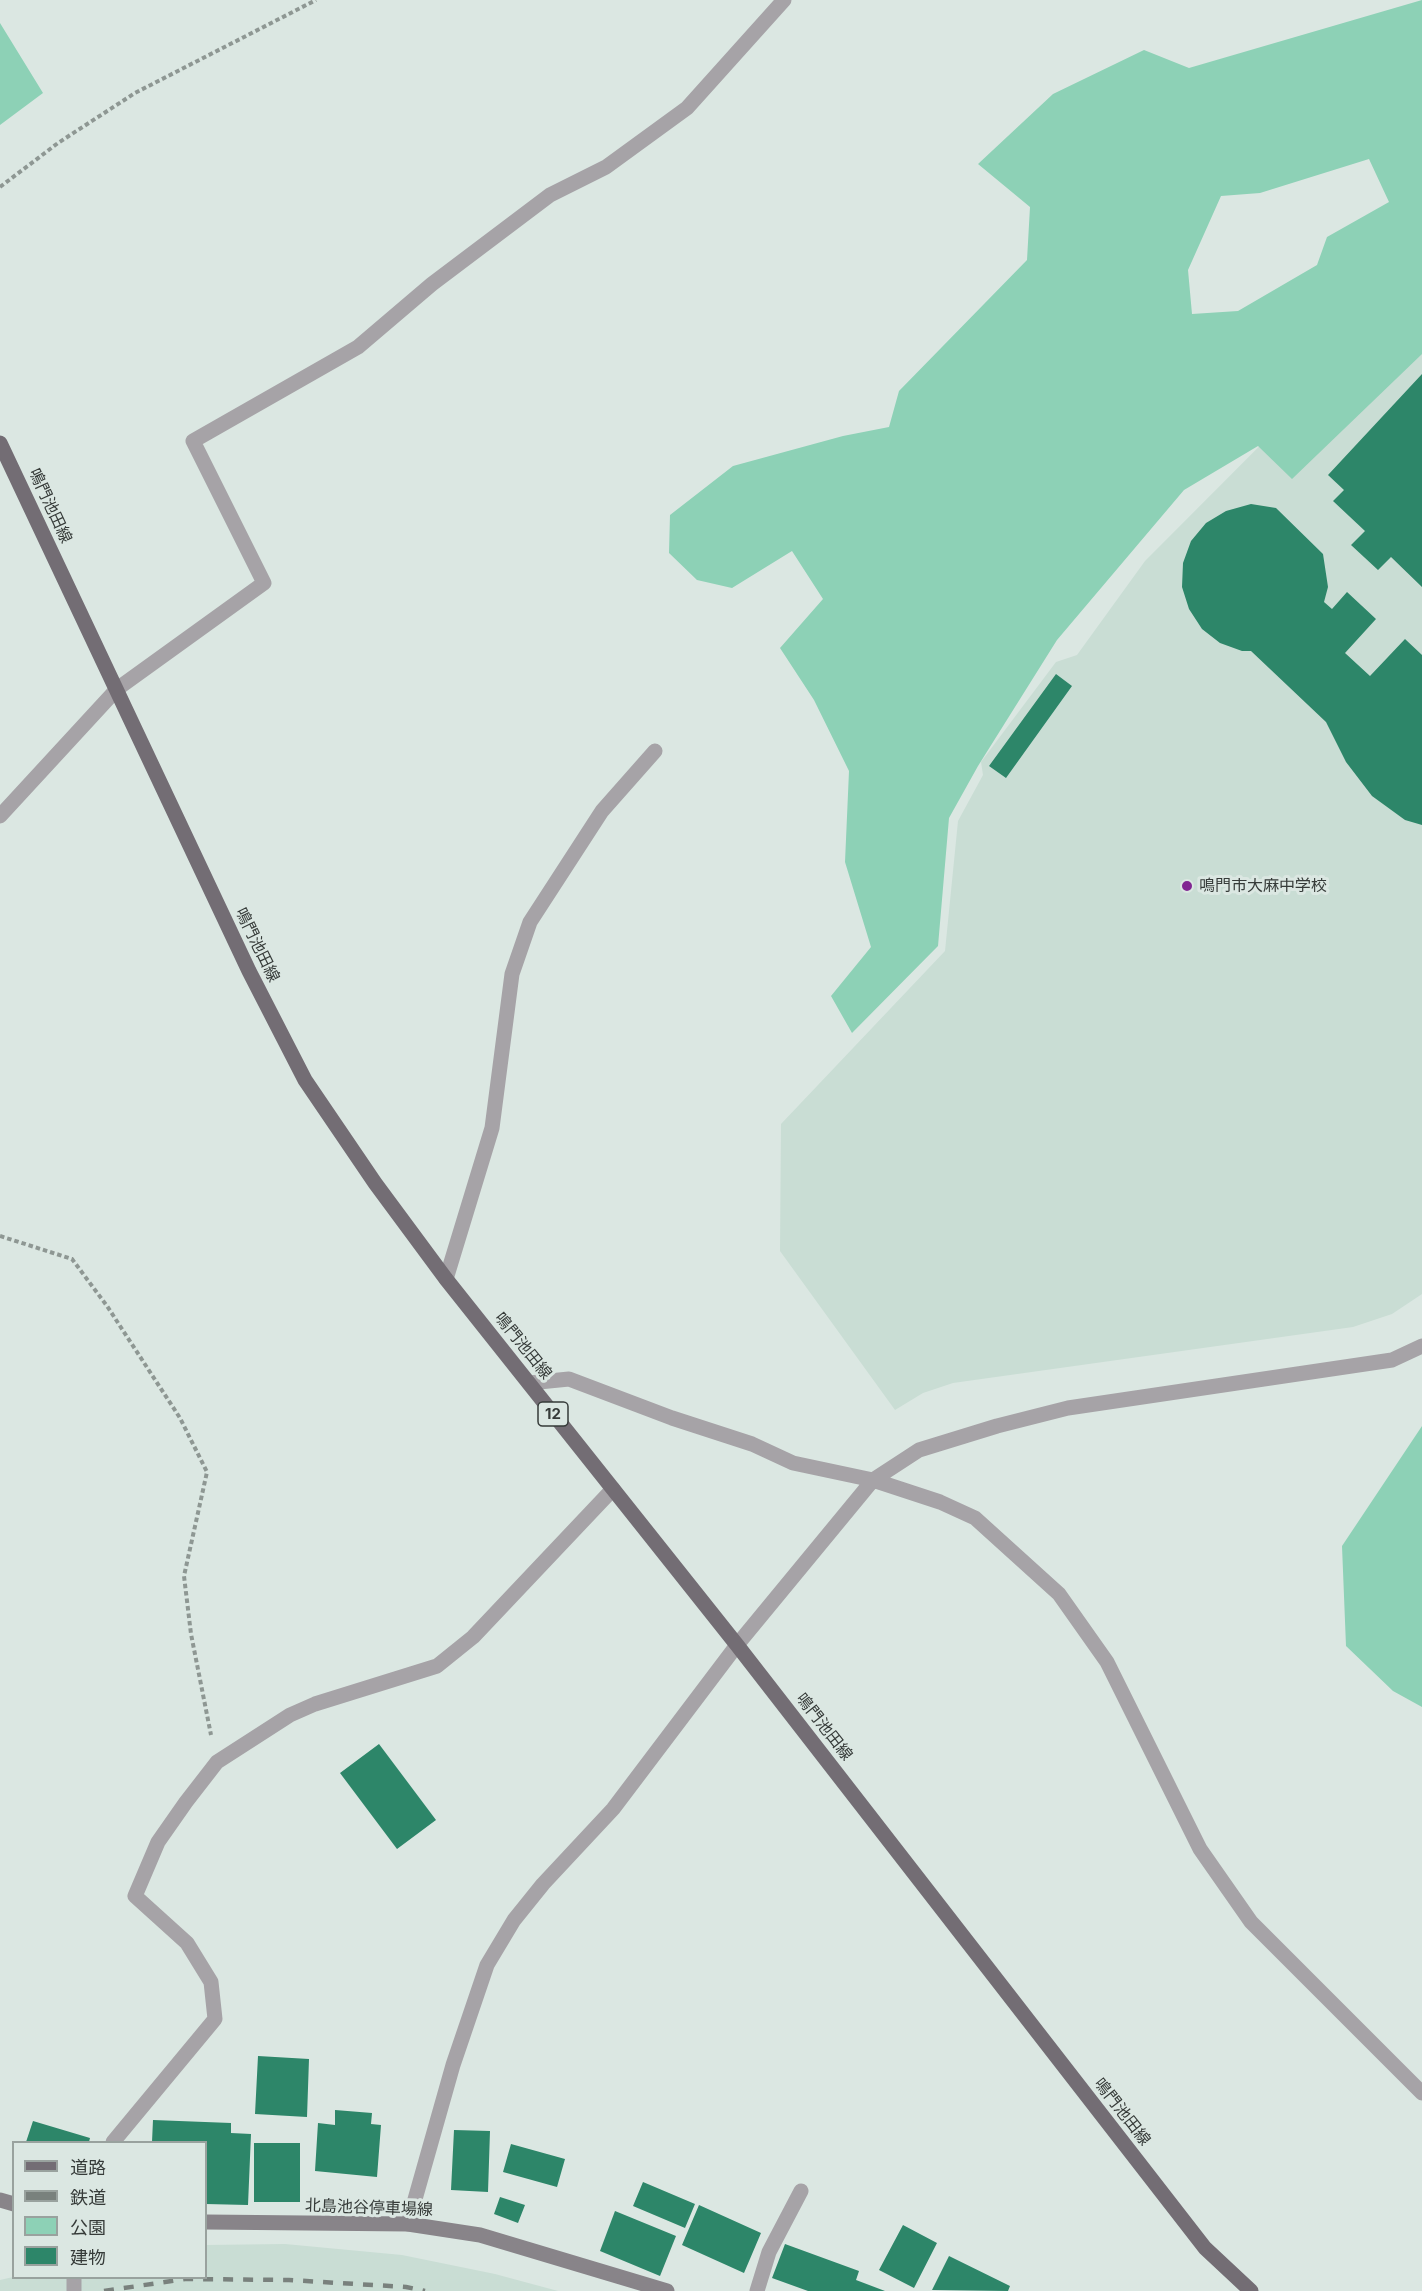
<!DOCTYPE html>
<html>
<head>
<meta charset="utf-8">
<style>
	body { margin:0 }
	#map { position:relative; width:1422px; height:2291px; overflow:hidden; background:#dbe7e2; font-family:Inter,"Noto Sans JP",sans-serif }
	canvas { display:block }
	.legend { position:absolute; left:12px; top:2141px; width:195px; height:138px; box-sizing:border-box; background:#dbe7e2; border:2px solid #99a29e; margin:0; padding:8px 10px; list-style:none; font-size:18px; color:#363b39 }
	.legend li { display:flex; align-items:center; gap:12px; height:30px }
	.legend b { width:30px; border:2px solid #99a29e }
</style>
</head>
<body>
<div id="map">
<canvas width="1422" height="2291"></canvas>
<ul class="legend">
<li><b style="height:8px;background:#736d74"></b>道路</li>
<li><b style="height:8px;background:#79817d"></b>鉄道</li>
<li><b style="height:16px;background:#8dd1b6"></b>公園</li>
<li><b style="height:16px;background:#2d8669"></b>建物</li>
</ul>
</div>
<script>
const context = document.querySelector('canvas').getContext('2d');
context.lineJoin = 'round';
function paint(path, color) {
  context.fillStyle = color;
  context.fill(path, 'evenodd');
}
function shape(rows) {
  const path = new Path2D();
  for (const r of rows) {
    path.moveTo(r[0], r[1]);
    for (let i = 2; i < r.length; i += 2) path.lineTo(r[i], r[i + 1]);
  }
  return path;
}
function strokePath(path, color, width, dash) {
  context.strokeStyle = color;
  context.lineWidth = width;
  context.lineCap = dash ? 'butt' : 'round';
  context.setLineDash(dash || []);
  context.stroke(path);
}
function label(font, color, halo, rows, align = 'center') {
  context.font = font + ' Inter,"Noto Sans JP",sans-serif';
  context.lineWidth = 6;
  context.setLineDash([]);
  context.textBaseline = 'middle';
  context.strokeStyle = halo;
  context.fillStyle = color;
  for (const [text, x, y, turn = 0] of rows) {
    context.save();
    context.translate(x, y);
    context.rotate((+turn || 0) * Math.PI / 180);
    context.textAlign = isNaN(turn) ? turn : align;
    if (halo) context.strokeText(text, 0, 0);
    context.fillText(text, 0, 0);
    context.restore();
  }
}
paint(shape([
	[1422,283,1422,1294,1392,1314,1353,1327,953,1383,923,1393,895,1410,780,1251,781,1124,945,951,958,821,983,775,981,762,1056,662,1077,655,1145,561],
	[285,2244,402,2255,495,2274,558,2291,0,2291,0,2280,13,2277,206,2278,206,2245]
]), '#c9ddd4');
paint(shape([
	[1422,0,1422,354,1292,479,1258,446,1184,490,1057,640,978,766,949,818,938,946,852,1033,831,996,871,947,845,862,849,771,814,700,780,648,823,599,792,551,732,588,697,580,669,553,670,515,733,466,843,436,889,427,899,391,1027,260,1030,207,978,164,1053,94,1144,50,1189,68],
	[1369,159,1389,202,1327,237,1317,265,1238,311,1192,314,1188,270,1221,196,1260,193],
	[0,23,43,93,0,125],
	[1422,1426,1422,1707,1393,1691,1346,1646,1342,1546]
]), '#8dd1b6');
paint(shape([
	[1422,374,1422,587,1391,557,1378,570,1351,545,1365,531,1333,501,1344,490,1328,475],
	[1251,504,1276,508,1323,554,1328,587,1324,602,1332,609,1347,592,1376,619,1345,653,1370,676,1405,639,1422,655,1422,825,1405,820,1372,796,1346,762,1326,722,1251,651,1242,651,1220,643,1202,629,1189,609,1182,587,1183,563,1191,541,1206,523,1226,511],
	[1056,674,1072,686,1006,778,989,766],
	[379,1744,436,1820,397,1849,340,1773],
	[258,2056,309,2059,307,2117,255,2114],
	[335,2110,372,2113,371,2124,381,2125,377,2177,315,2171,318,2123,335,2125],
	[153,2120,231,2123,231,2133,251,2134,248,2205,206,2204,206,2142,152,2142],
	[33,2121,90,2138,89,2142,26,2142],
	[454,2130,490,2131,488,2192,451,2190],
	[254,2143,300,2143,300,2202,254,2202],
	[511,2144,565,2159,557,2187,503,2172],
	[643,2182,695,2204,685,2228,633,2206],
	[500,2197,525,2205,518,2223,494,2214],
	[699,2205,761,2233,744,2273,682,2245],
	[615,2211,676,2236,660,2276,600,2251],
	[903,2225,937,2243,914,2288,879,2270],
	[785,2244,859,2271,856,2280,885,2291,808,2291,772,2278],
	[949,2256,1010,2286,1008,2291,932,2290]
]), '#2d8669');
strokePath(shape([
	[0,187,58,143,135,93,316,0],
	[0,1236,72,1259,107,1306,180,1418,207,1472,184,1576,191,1634,211,1735]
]), '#8e9793', 4, [4.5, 3]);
strokePath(shape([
	[757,2291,769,2252,801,2191]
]), '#a6a3a7', 15);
strokePath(shape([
	[0,816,117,689,264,583,193,441,358,347,432,284,550,195,606,167,687,108,784,0],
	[446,1279,492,1128,512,974,530,922,602,811,655,751],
	[529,1383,569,1379,672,1418,752,1444,793,1463,873,1480,940,1502,975,1518,1059,1594,1107,1662,1200,1849,1251,1922,1422,2093],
	[113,2142,215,2019,211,1982,187,1943,135,1896,158,1842,186,1802,217,1762,290,1715,315,1704,437,1666,473,1637,613,1489],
	[408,2224,453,2065,487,1965,514,1920,543,1884,613,1809,737,1645,873,1480,919,1450,997,1426,1068,1408,1392,1360,1422,1346],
	[74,2278,74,2291]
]), '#a6a3a7', 15);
strokePath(shape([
	[0,2200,14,2204],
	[206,2222,408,2224,480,2235,667,2291]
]), '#888489', 15);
strokePath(shape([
	[0,443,249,971,305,1080,375,1183,446,1279,737,1645,1205,2248,1251,2291]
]), '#736d74', 15);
strokePath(shape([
	[104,2291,185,2279,289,2280,406,2287,425,2291]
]), '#79817d', 4.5, [10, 10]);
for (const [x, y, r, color] of [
	[1187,886,6,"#812692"]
]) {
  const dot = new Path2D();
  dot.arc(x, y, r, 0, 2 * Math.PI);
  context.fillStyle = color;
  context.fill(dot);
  strokePath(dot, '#dbe7e2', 2);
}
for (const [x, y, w] of [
	[553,1414,30]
]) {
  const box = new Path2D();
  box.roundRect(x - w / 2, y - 12, w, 24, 4.5);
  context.fillStyle = '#dbe7e2';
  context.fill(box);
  strokePath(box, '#363b39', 1.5);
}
label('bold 15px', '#363b39', null, [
	["12",553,1414]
]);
label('16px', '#363b39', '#dbe7e2', [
	["鳴門池田線",50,506,65],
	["鳴門池田線",257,945,64],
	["鳴門池田線",523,1346,51],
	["鳴門池田線",824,1727,52],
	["鳴門池田線",1122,2112,52],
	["北島池谷停車場線",369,2208,2]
]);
label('16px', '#363b39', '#dbe7e2', [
	["鳴門市大麻中学校",1199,886]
], 'left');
</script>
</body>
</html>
